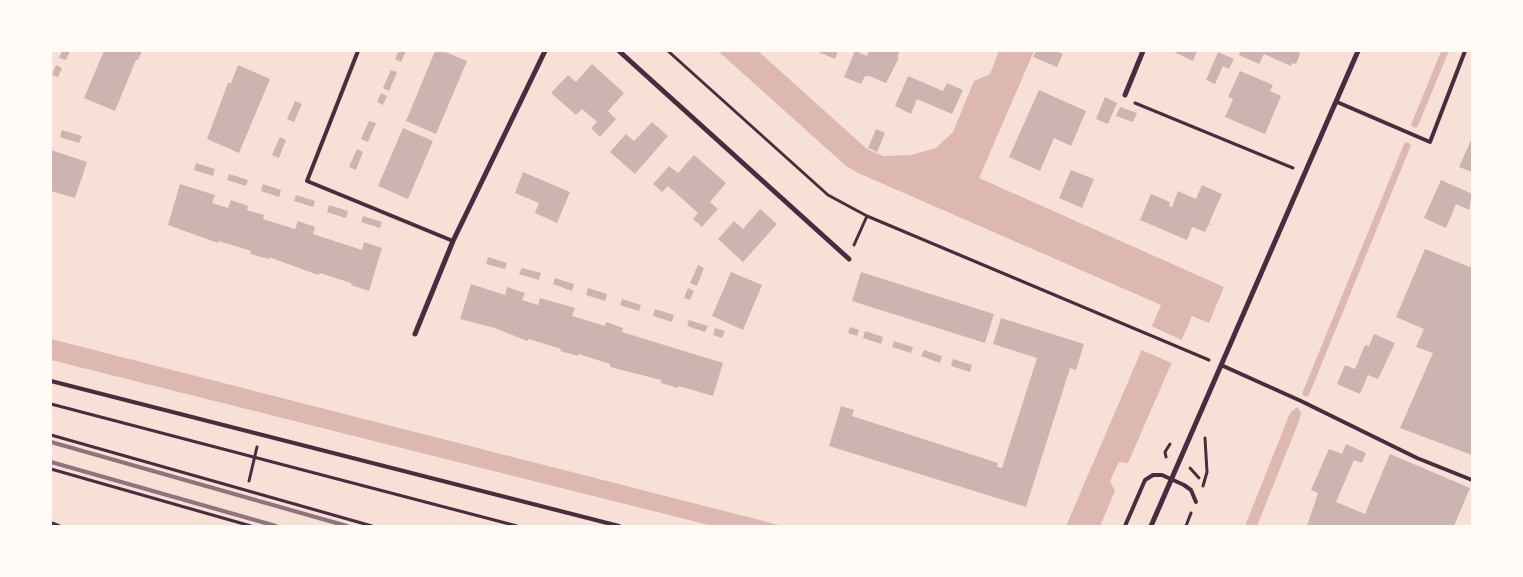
<!DOCTYPE html>
<html>
<head>
<meta charset="utf-8">
<style>
	body { margin:0 }
	#map { position:relative; width:1523px; height:577px; overflow:hidden; background:#f7e1d7; font-family:"IBM Plex Sans",sans-serif }
	canvas { display:block }
	.frame { position:absolute; inset:0; border:52px solid #fffaf5; pointer-events:none }
</style>
</head>
<body>
<div id="map">
<canvas width="1523" height="577"></canvas>
<div class="frame"></div>
</div>
<script>
const context = document.querySelector('canvas').getContext('2d');
context.lineJoin = 'round';
function paint(path, color) {
  context.fillStyle = color;
  context.fill(path, 'evenodd');
}
function shape(rows) {
  const path = new Path2D();
  for (const r of rows) {
    path.moveTo(r[0], r[1]);
    for (let i = 2; i < r.length; i += 2) path.lineTo(r[i], r[i + 1]);
  }
  return path;
}
function strokePath(path, color, width, dash) {
  context.strokeStyle = color;
  context.lineWidth = width;
  context.lineCap = dash ? 'butt' : 'round';
  context.setLineDash(dash || []);
  context.stroke(path);
}
paint(shape([
	[718,51,758,51,867,149,883,156,911,155,936,148,953,132,974,81,990,74,999,51,1034,51,979,178,1224,287,1209,323,1192,316,1128,463,1119,462,1110,481,1115,491,1100,526,1066,526,1161,305,858,173,846,166],
	[51,339,783,526,713,526,51,360],
	[1297,407,1301,412,1299,421,1257,526,1245,526,1290,413]
]), '#dcb8b0');
paint(shape([
	[1149,325,1184,341,1174,364,1139,349]
]), '#f7e1d7');
strokePath(shape([
	[1415,124,1445,51],
	[1306,393,1407,146]
]), '#dcb8b0', 7);
paint(shape([
	[62,51,70,51,66,60,59,58],
	[104,51,142,51,138,60,136,60,115,111,84,98],
	[399,51,406,51,401,62,395,59],
	[435,51,443,51,467,61,436,134,406,121],
	[816,51,838,51,835,59],
	[855,51,867,56,869,51,900,51,897,57,899,58,886,83,869,76,865,76,861,84,844,77],
	[1036,51,1056,51,1063,54,1057,67,1033,57],
	[1172,51,1197,51,1193,61],
	[1240,51,1298,51,1300,54,1296,64,1292,63,1291,66,1264,54,1259,64,1239,55],
	[1218,52,1234,59,1229,69,1223,66,1215,84,1206,80],
	[592,64,624,93,608,111,616,119,600,137,591,128,597,122,582,109,576,115,551,93,568,75,576,82],
	[56,65,62,68,58,77,52,75],
	[238,65,270,79,239,153,207,139,228,83,231,83],
	[391,70,397,72,389,91,383,88],
	[1240,71,1273,85,1270,91,1281,96,1265,134,1225,117,1233,99,1228,97],
	[908,76,943,91,947,83,963,90,952,114,917,99,911,114,895,106],
	[1039,90,1086,111,1071,146,1054,138,1040,171,1009,157],
	[381,93,387,96,383,105,377,102],
	[1105,97,1117,103,1108,124,1096,119],
	[295,101,302,104,294,122,287,119],
	[1120,107,1137,113,1133,122,1116,116],
	[369,121,376,123,368,142,361,139],
	[652,122,668,136,635,174,610,152,626,134,634,141],
	[403,128,433,141,408,199,378,186],
	[876,129,885,133,877,152,868,148],
	[62,130,82,136,79,143,60,137],
	[280,137,286,140,279,158,272,155],
	[1472,138,1472,172,1459,167],
	[357,149,363,152,356,170,349,167],
	[51,150,87,162,75,198,51,191],
	[694,155,726,183,710,202,718,209,702,227,693,219,698,213,668,186,662,192,653,184,669,166,678,173],
	[196,163,215,169,213,176,194,170],
	[1071,170,1094,179,1082,208,1059,198],
	[523,172,570,192,557,223,535,213,539,203,515,193],
	[229,174,248,180,246,186,227,180],
	[1441,180,1472,194,1469,210,1456,204,1446,228,1424,218],
	[180,184,215,195,212,203,228,208,231,200,248,206,247,210,264,215,263,219,295,229,298,221,315,227,313,234,362,250,364,242,382,248,369,291,351,285,351,283,320,273,318,275,269,257,269,259,250,254,251,251,219,241,218,243,168,225],
	[263,184,281,190,279,197,261,191],
	[1202,185,1222,194,1209,223,1213,226,1209,224,1205,232,1192,227,1187,240,1140,220,1151,194,1170,202,1169,206,1172,207,1178,191,1196,199],
	[296,195,315,201,313,207,294,201],
	[329,205,348,211,346,218,327,212],
	[760,209,777,224,743,262,718,239,734,221,743,229],
	[363,216,382,222,380,228,361,222],
	[1425,249,1470,267,1472,264,1472,455,1400,428,1433,353,1416,347,1424,329,1396,317],
	[488,257,507,263,505,269,486,264],
	[698,265,704,268,697,286,690,283],
	[522,268,541,273,539,280,519,274],
	[731,272,762,285,743,330,712,316],
	[861,272,994,314,985,343,852,301],
	[555,278,574,284,572,291,553,284],
	[471,284,505,295,507,287,525,293,522,300,538,305,540,298,575,308,572,316,605,326,606,322,623,328,622,332,723,363,713,396,679,386,678,388,661,383,661,380,610,367,610,364,579,354,578,356,560,351,561,349,529,339,527,341,495,328,460,319],
	[588,288,607,294,605,301,586,295],
	[688,288,694,291,690,300,684,298],
	[622,299,641,305,639,311,620,305],
	[655,309,674,315,672,322,653,316],
	[1001,318,1084,344,1076,370,1070,368,1026,507,829,446,841,406,854,410,852,416,998,463,997,467,1002,468,1037,358,993,344],
	[689,320,708,326,705,332,687,326],
	[850,327,859,330,857,336,848,333],
	[715,328,725,331,722,338,713,335],
	[865,331,883,337,881,344,863,338],
	[1374,334,1395,343,1378,379,1368,375,1360,394,1337,384,1345,365,1355,369,1365,345,1369,346],
	[894,341,913,347,911,353,892,347],
	[924,350,942,356,940,363,921,356],
	[953,359,972,365,970,372,951,366],
	[1346,444,1366,453,1362,463,1354,460,1336,502,1365,514,1390,454,1470,488,1454,526,1307,526,1318,493,1311,490,1329,449,1342,454]
]), '#ccb4b1');
strokePath(shape([
	[668,51,828,195,867,216,1209,360],
	[1135,103,1293,168],
	[854,245,867,216],
	[51,404,517,526],
	[51,435,372,526],
	[1166,457,1165,452,1170,444],
	[1190,468,1199,478],
	[51,469,251,526],
	[249,481,257,447],
	[1203,486,1207,472,1205,438],
	[1186,526,1191,513]
]), '#4a2c40', 3);
strokePath(shape([
	[358,51,307,181,453,241],
	[1337,102,1430,142,1465,51],
	[1221,365,1301,401,1417,458,1472,480],
	[51,381,619,526],
	[51,523,59,526],
	[1125,526,1145,480,1153,475,1162,475,1184,485,1191,490,1196,502]
]), '#4a2c40', 4);
strokePath(shape([
	[619,51,849,259],
	[1125,95,1143,51],
	[415,334,453,241,545,51],
	[1151,526,1358,51]
]), '#4a2c40', 5);
strokePath(shape([
	[51,442,347,526],
	[51,462,276,526]
]), '#8f747c', 4);
</script>
</body>
</html>
